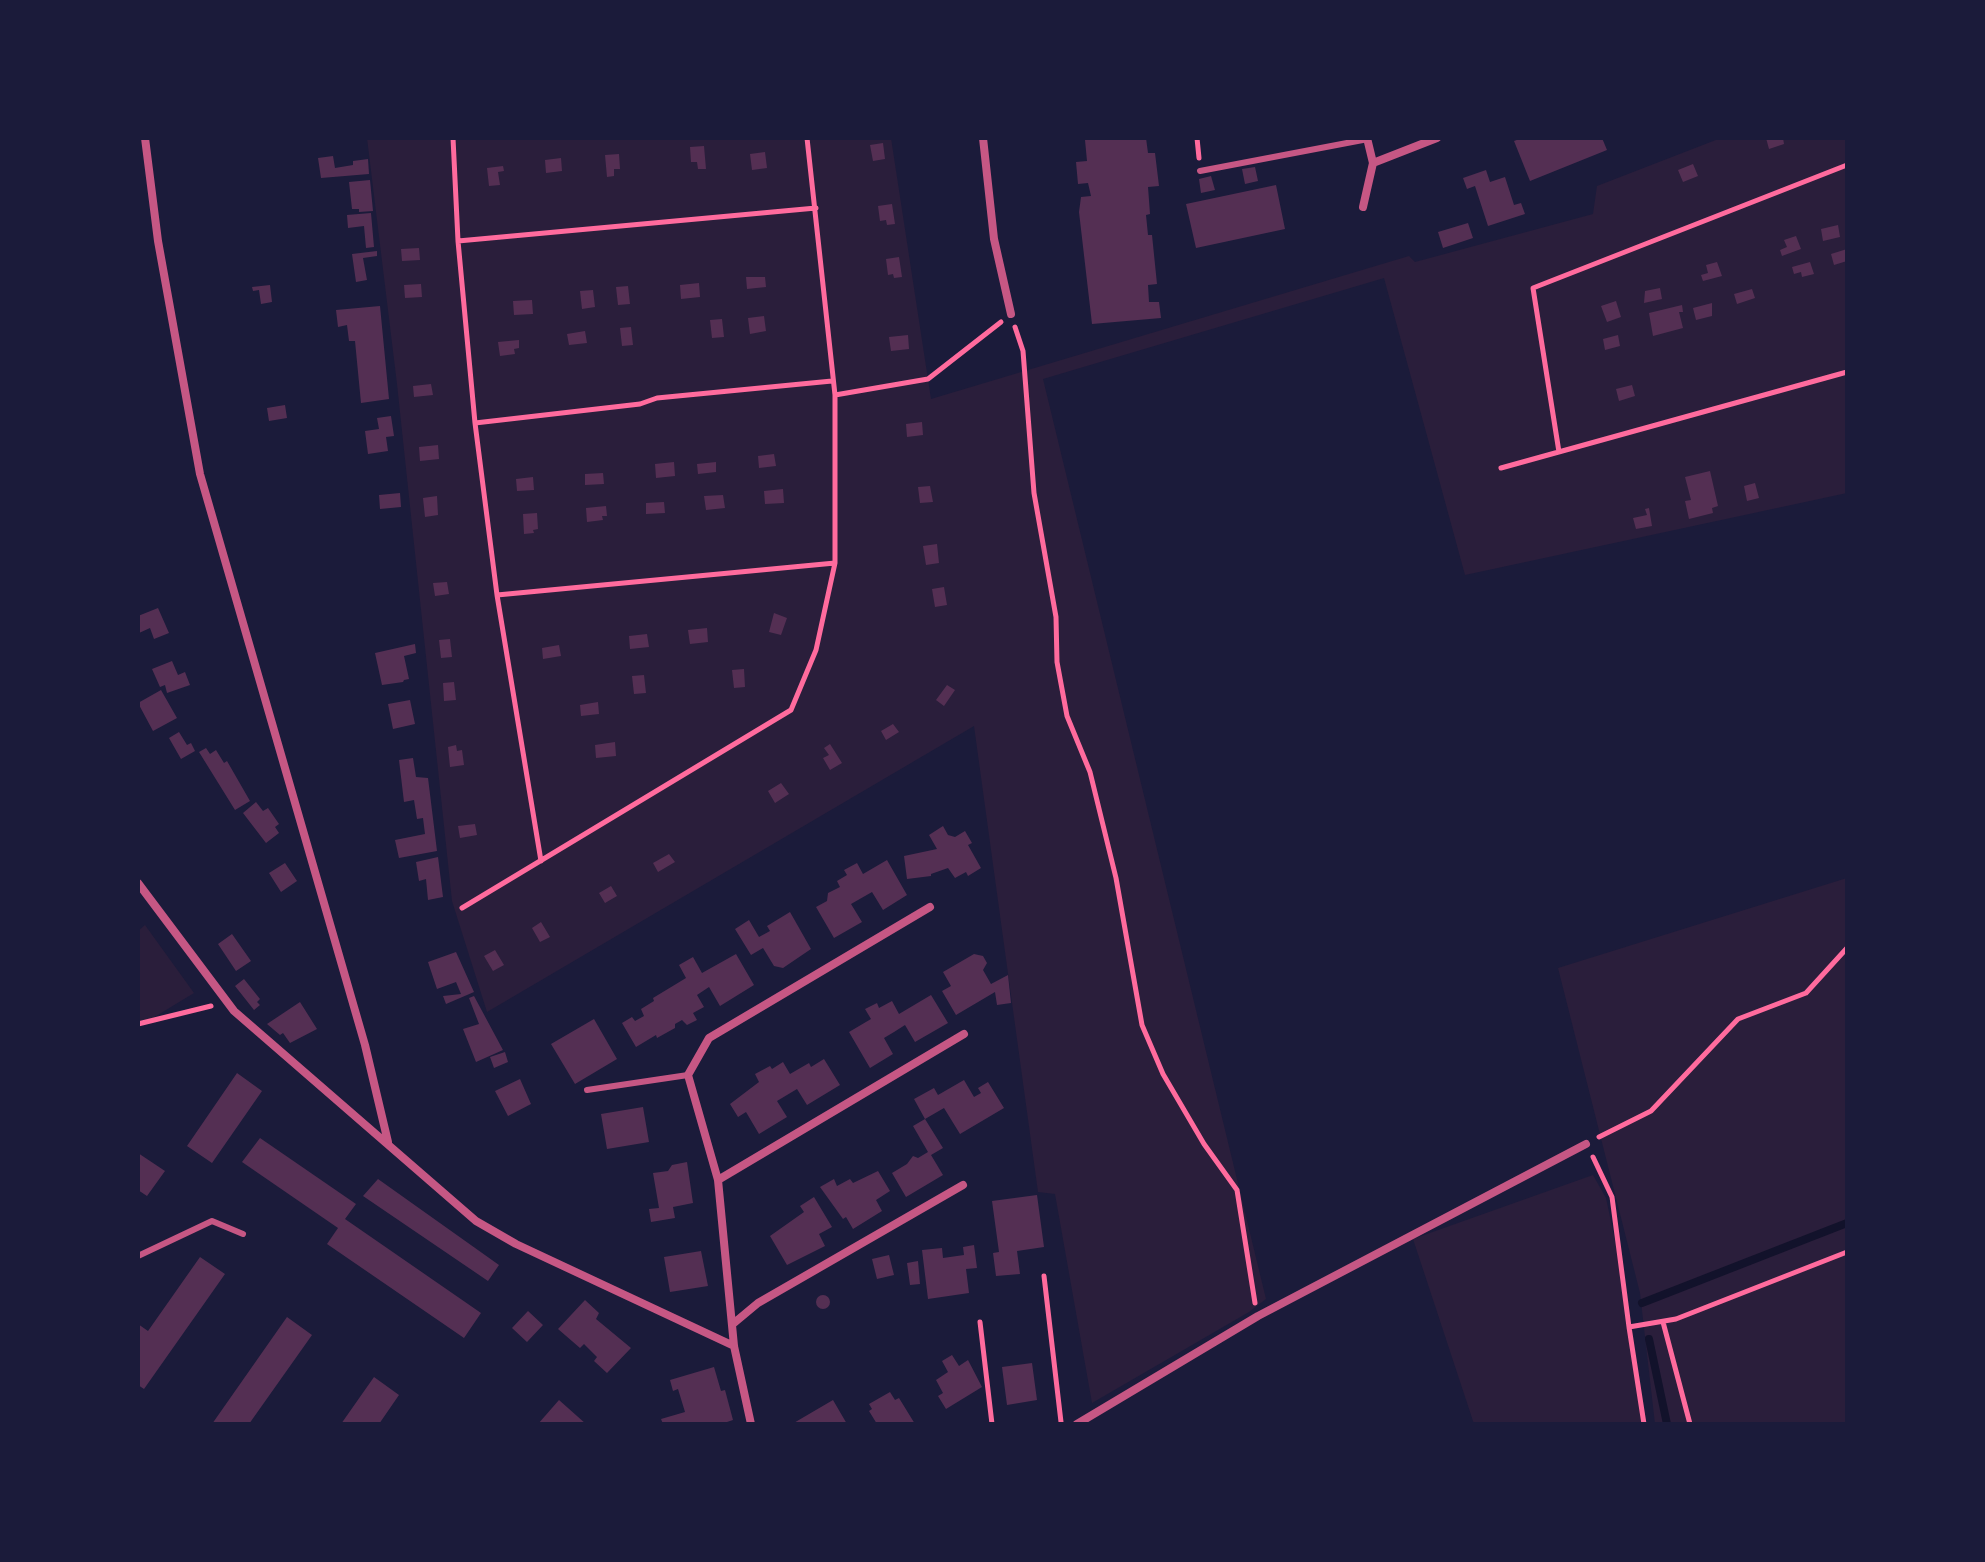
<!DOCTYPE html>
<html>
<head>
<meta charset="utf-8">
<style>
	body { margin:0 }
	#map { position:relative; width:1985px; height:1562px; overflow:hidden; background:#1b1b3a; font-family:"Fira Sans Condensed",sans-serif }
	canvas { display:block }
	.frame { position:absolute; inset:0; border:140px solid #1b1b3a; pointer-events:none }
</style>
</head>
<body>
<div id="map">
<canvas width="1985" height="1562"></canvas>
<div class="frame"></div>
</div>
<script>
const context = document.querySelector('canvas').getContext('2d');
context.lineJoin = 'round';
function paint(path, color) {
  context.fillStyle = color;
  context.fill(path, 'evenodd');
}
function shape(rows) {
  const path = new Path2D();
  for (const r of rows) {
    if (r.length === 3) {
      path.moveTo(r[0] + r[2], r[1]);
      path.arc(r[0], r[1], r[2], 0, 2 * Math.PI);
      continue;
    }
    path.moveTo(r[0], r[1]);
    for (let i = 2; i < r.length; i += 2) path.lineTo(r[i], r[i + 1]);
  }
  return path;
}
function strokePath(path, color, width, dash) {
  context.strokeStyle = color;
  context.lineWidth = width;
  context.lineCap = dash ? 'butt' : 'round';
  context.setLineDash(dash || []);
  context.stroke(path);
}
paint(shape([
	[367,138,891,138,931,399,1409,256,1415,262,1593,214,1597,186,1721,138,1847,138,1847,493,1465,575,1384,278,1043,379,1266,1299,1249,1312,1092,1403,1055,1194,1038,1192,974,726,487,1012,452,901,397,384],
	[1847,878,1847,1424,1655,1424,1640,1293,1558,968],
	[145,925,194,993,138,1027,138,931],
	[1593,1175,1606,1198,1627,1297,1645,1424,1474,1424,1413,1239]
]), '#2a1e3b');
strokePath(shape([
	[1642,1303,1847,1223],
	[1649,1339,1667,1424]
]), '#12122b', 8);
paint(shape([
	[1099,138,1146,138,1148,153,1155,153,1159,186,1148,187,1150,214,1146,215,1148,235,1152,235,1157,284,1148,285,1149,302,1159,302,1161,318,1092,324,1079,212,1081,197,1091,196,1088,183,1078,184,1076,162,1087,161,1085,140],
	[1522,138,1602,138,1607,150,1530,181,1514,141],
	[1766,138,1783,138,1784,144,1769,149],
	[883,143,885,159,873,161,870,145],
	[704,146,706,169,698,169,697,162,691,162,690,147],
	[765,152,767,168,752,170,750,154],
	[619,154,620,169,614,169,614,176,607,177,605,155],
	[333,156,335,168,353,165,353,161,368,159,369,174,321,178,318,158],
	[561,158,562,171,546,173,545,160],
	[1693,164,1698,176,1683,182,1678,170],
	[503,166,504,171,498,172,500,185,489,186,487,168],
	[1255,167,1258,181,1245,184,1242,169],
	[1486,170,1490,182,1505,177,1514,205,1521,203,1525,214,1488,226,1475,186,1467,189,1463,178],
	[1211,176,1215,190,1201,193,1199,179],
	[370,180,373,211,359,212,359,209,352,209,349,182],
	[1276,185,1285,229,1196,248,1186,204],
	[892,204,895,224,887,225,886,220,880,221,878,206],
	[371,213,374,247,366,248,364,226,348,228,347,215],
	[1468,223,1473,238,1443,248,1438,232],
	[1838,225,1840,237,1823,241,1821,229],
	[1796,236,1801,249,1782,256,1780,250,1787,247,1784,240],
	[419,248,420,260,402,261,401,249],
	[1847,249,1847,261,1834,265,1831,254],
	[377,251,377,256,363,258,367,280,356,282,352,254],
	[899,257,902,277,894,278,893,274,888,275,886,259],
	[1717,262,1722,276,1703,281,1701,275,1708,273,1706,265],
	[1810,262,1814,274,1802,277,1801,272,1794,274,1792,267],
	[746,277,765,277,766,287,747,289],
	[699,283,700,297,681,299,680,285],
	[421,284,422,297,405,298,404,285],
	[270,285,272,302,261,304,259,290,253,291,252,287],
	[628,286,630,304,618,305,616,287],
	[1660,288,1662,299,1644,303,1645,291],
	[1752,289,1755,298,1737,304,1734,294],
	[593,290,595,307,582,309,580,291],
	[532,300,533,314,514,315,513,301],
	[1616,301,1621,317,1607,322,1601,306],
	[1712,303,1712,316,1696,320,1693,308],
	[1682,305,1683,312,1679,312,1683,328,1653,336,1649,313],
	[380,306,389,399,361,403,355,341,349,341,347,325,338,327,336,310],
	[764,316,766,331,750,334,748,318],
	[722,319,724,337,712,338,710,320],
	[631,327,633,345,622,346,620,328],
	[585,331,587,343,569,345,567,334],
	[908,335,909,349,891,351,889,337],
	[1618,335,1620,346,1605,350,1603,339],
	[519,340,519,348,514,349,515,354,500,356,498,342],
	[431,384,433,395,414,397,413,386],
	[1632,385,1635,396,1619,401,1616,389],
	[285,405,287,418,269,421,267,408],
	[391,416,394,436,386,437,388,451,368,454,365,431,379,429,377,418],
	[922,422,923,435,907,437,906,424],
	[438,445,439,459,420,461,419,447],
	[774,454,776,466,759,468,758,456],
	[674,462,675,476,656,478,655,464],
	[716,462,716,472,698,474,697,464],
	[1710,471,1718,506,1712,508,1713,513,1689,519,1685,501,1691,500,1685,477],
	[603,473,604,484,585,485,585,474],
	[533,477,534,490,517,491,516,479],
	[1755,483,1759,498,1747,501,1744,486],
	[930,486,933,502,920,503,918,487],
	[783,489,784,503,765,504,764,491],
	[400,493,401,507,380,509,379,495],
	[723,495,725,508,706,510,704,496],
	[437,496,438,515,425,517,423,498],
	[664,502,665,513,646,514,646,503],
	[606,506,607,516,602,516,603,520,587,522,586,508],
	[1649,508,1652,526,1636,529,1633,518,1647,515,1645,509],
	[537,513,538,529,533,530,534,533,524,534,523,514],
	[937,544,939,563,926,565,923,546],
	[447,582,449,594,435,596,433,583],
	[944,587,947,605,935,607,932,589],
	[158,608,169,633,154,639,150,628,139,633,138,616],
	[774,613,787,618,781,635,769,632],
	[707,628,708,642,690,644,688,630],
	[647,634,649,647,630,649,629,636],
	[450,639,452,657,441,658,439,640],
	[415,644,416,653,404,656,409,679,404,680,403,682,382,685,375,653],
	[559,645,561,656,543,659,542,648],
	[172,661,178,675,185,672,190,685,167,693,165,685,160,687,152,669],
	[744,669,745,687,734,688,732,670],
	[644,675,646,693,634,694,632,676],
	[454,682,456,700,444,701,443,683],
	[947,685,955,690,944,706,936,700],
	[161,690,177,718,153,731,138,703],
	[410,700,415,724,393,729,388,704],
	[598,702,599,714,581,716,580,705],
	[893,724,899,732,886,740,881,731],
	[179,732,187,745,191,743,195,751,181,759,169,738],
	[615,742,616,756,596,758,595,745],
	[830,744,842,763,830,770,823,758,829,755,824,748],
	[456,745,457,751,462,750,464,765,450,767,448,747],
	[206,748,210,754,216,750,224,763,227,761,250,801,235,810,199,752],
	[413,758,416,777,428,778,437,851,399,858,395,840,425,834,423,818,417,819,414,800,404,802,399,760],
	[781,783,789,794,775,803,768,791],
	[256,802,263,811,268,808,279,824,275,827,279,833,266,843,243,813],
	[475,824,477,835,460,838,458,826],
	[943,826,948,835,955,837,965,831,972,843,968,845,981,868,968,876,966,872,955,878,948,868,931,874,931,876,907,879,904,856,937,849,929,835],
	[669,854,675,862,658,872,653,863],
	[438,857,443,897,428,900,426,879,419,881,416,862],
	[887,860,907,895,883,910,872,892,851,904,862,922,834,938,816,907,827,901,828,893,840,887,837,881,847,875,844,870,857,863,863,874],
	[285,863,297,881,281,892,269,873],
	[611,886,617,896,605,903,599,893],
	[790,912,811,949,783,968,774,966,763,948,751,955,735,929,749,920,759,937,770,931,767,926],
	[541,922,550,937,540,942,532,928],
	[232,934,251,961,236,971,218,944],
	[495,950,504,965,493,971,484,956],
	[456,952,474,992,446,1004,443,996,461,994,456,982,437,989,428,962],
	[736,954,754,985,720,1006,709,987,697,995,704,1007,693,1013,697,1020,687,1025,682,1020,675,1024,675,1028,657,1038,656,1035,636,1047,622,1023,632,1017,635,1021,644,1016,641,1009,654,1001,653,998,686,978,679,965,693,957,702,973],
	[974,954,983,956,987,963,983,970,991,984,1008,975,1011,1003,997,1005,995,992,956,1015,942,991,951,986,943,972],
	[244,979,260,999,257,1002,260,1005,254,1010,235,986],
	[931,995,948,1023,915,1042,905,1025,894,1032,884,1038,893,1054,870,1068,849,1032,871,1019,865,1009,877,1003,879,1008,892,1001,899,1014],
	[474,996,503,1050,476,1062,463,1029,479,1024,469,998],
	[300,1002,317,1029,290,1043,283,1033,280,1035,267,1024],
	[594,1019,617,1059,575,1084,551,1044],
	[505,1052,508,1062,494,1068,490,1057],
	[824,1059,840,1085,807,1105,797,1089,777,1101,787,1117,759,1134,746,1112,738,1117,730,1104,759,1082,755,1074,770,1066,772,1069,783,1062,790,1074,809,1063,811,1067],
	[237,1073,262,1091,212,1163,187,1146],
	[520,1079,531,1104,508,1116,495,1091],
	[964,1080,974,1097,981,1093,978,1088,988,1082,1004,1108,960,1134,944,1108,925,1119,914,1099,934,1088,938,1095],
	[643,1107,649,1142,607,1149,601,1114],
	[925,1119,943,1148,931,1155,943,1175,906,1197,892,1173,907,1164,913,1156,918,1158,928,1152,913,1126],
	[260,1138,356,1204,345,1219,481,1313,464,1338,327,1244,338,1228,242,1162],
	[138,1153,165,1171,147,1196,138,1190],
	[687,1162,693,1203,673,1207,675,1218,651,1222,649,1209,659,1208,653,1173,668,1171,672,1165],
	[878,1171,890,1191,876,1200,882,1211,853,1229,846,1217,843,1219,820,1187,834,1179,837,1186,850,1179,853,1183],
	[378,1179,499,1265,488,1281,363,1196],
	[1037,1195,1044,1247,1017,1251,1020,1274,996,1276,993,1253,999,1252,992,1201],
	[814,1197,832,1227,819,1234,825,1246,787,1265,770,1236,804,1212,800,1206],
	[974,1245,977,1268,966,1269,969,1293,928,1299,922,1250,942,1248,943,1258,964,1255,963,1247],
	[701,1251,708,1286,670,1292,664,1257],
	[889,1255,894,1275,877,1279,872,1259],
	[200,1257,225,1274,144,1389,138,1385,138,1324,148,1331],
	[918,1261,920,1284,910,1285,907,1263],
	[823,1302,7],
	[585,1300,599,1313,596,1319,631,1348,607,1373,594,1361,597,1357,584,1344,580,1348,558,1329],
	[528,1311,543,1325,527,1342,512,1328],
	[287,1317,312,1335,249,1424,212,1424],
	[952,1355,959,1366,968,1360,982,1387,946,1409,938,1396,943,1393,936,1380,948,1372,942,1361],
	[1032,1363,1037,1400,1007,1405,1002,1367],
	[714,1367,721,1391,725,1390,733,1420,721,1424,663,1424,661,1419,685,1412,678,1389,673,1391,670,1380],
	[374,1377,399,1395,379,1424,341,1424],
	[890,1392,895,1400,899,1398,915,1424,877,1424,869,1411,872,1409,869,1404],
	[559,1400,586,1424,538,1424],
	[833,1400,847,1424,792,1424]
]), '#542f53');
strokePath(shape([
	[453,138,458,241,475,423,497,595,541,861],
	[807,138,835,395],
	[1197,138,1199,158],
	[458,241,816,208],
	[1015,327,1023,351,1034,493,1056,617,1057,662,1067,716,1090,772,1116,878,1142,1025,1163,1074,1204,1144,1237,1190,1255,1303],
	[475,423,640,404,657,398,832,381],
	[1559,452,1533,288,1847,165],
	[1501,468,1847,372],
	[497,595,835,563],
	[462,908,791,710,816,650,835,563,835,395,928,379,1001,322],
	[138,1024,211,1006],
	[1599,1137,1651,1111,1738,1019,1806,993,1847,948],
	[1593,1157,1612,1197,1629,1327,1676,1319,1847,1252],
	[1044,1276,1061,1422],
	[980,1322,992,1424],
	[1663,1322,1690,1424],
	[1629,1327,1644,1424]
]), '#ff6b9d', 5);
strokePath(shape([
	[1200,171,1368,139],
	[587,1090,688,1075],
	[138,1256,212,1221,243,1234]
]), '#c65784', 6);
strokePath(shape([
	[145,138,158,241,200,474,365,1045,388,1142],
	[983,138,994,239,1011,314],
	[1373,163,1437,138],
	[1363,207,1373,163,1367,138],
	[138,883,234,1011,476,1221,516,1244,734,1346],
	[718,1180,964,1034],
	[734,1323,758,1303,963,1185],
	[751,1424,734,1346,718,1180,688,1075,709,1038,930,907],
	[1077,1424,1258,1316,1586,1144]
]), '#c65784', 8);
</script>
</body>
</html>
